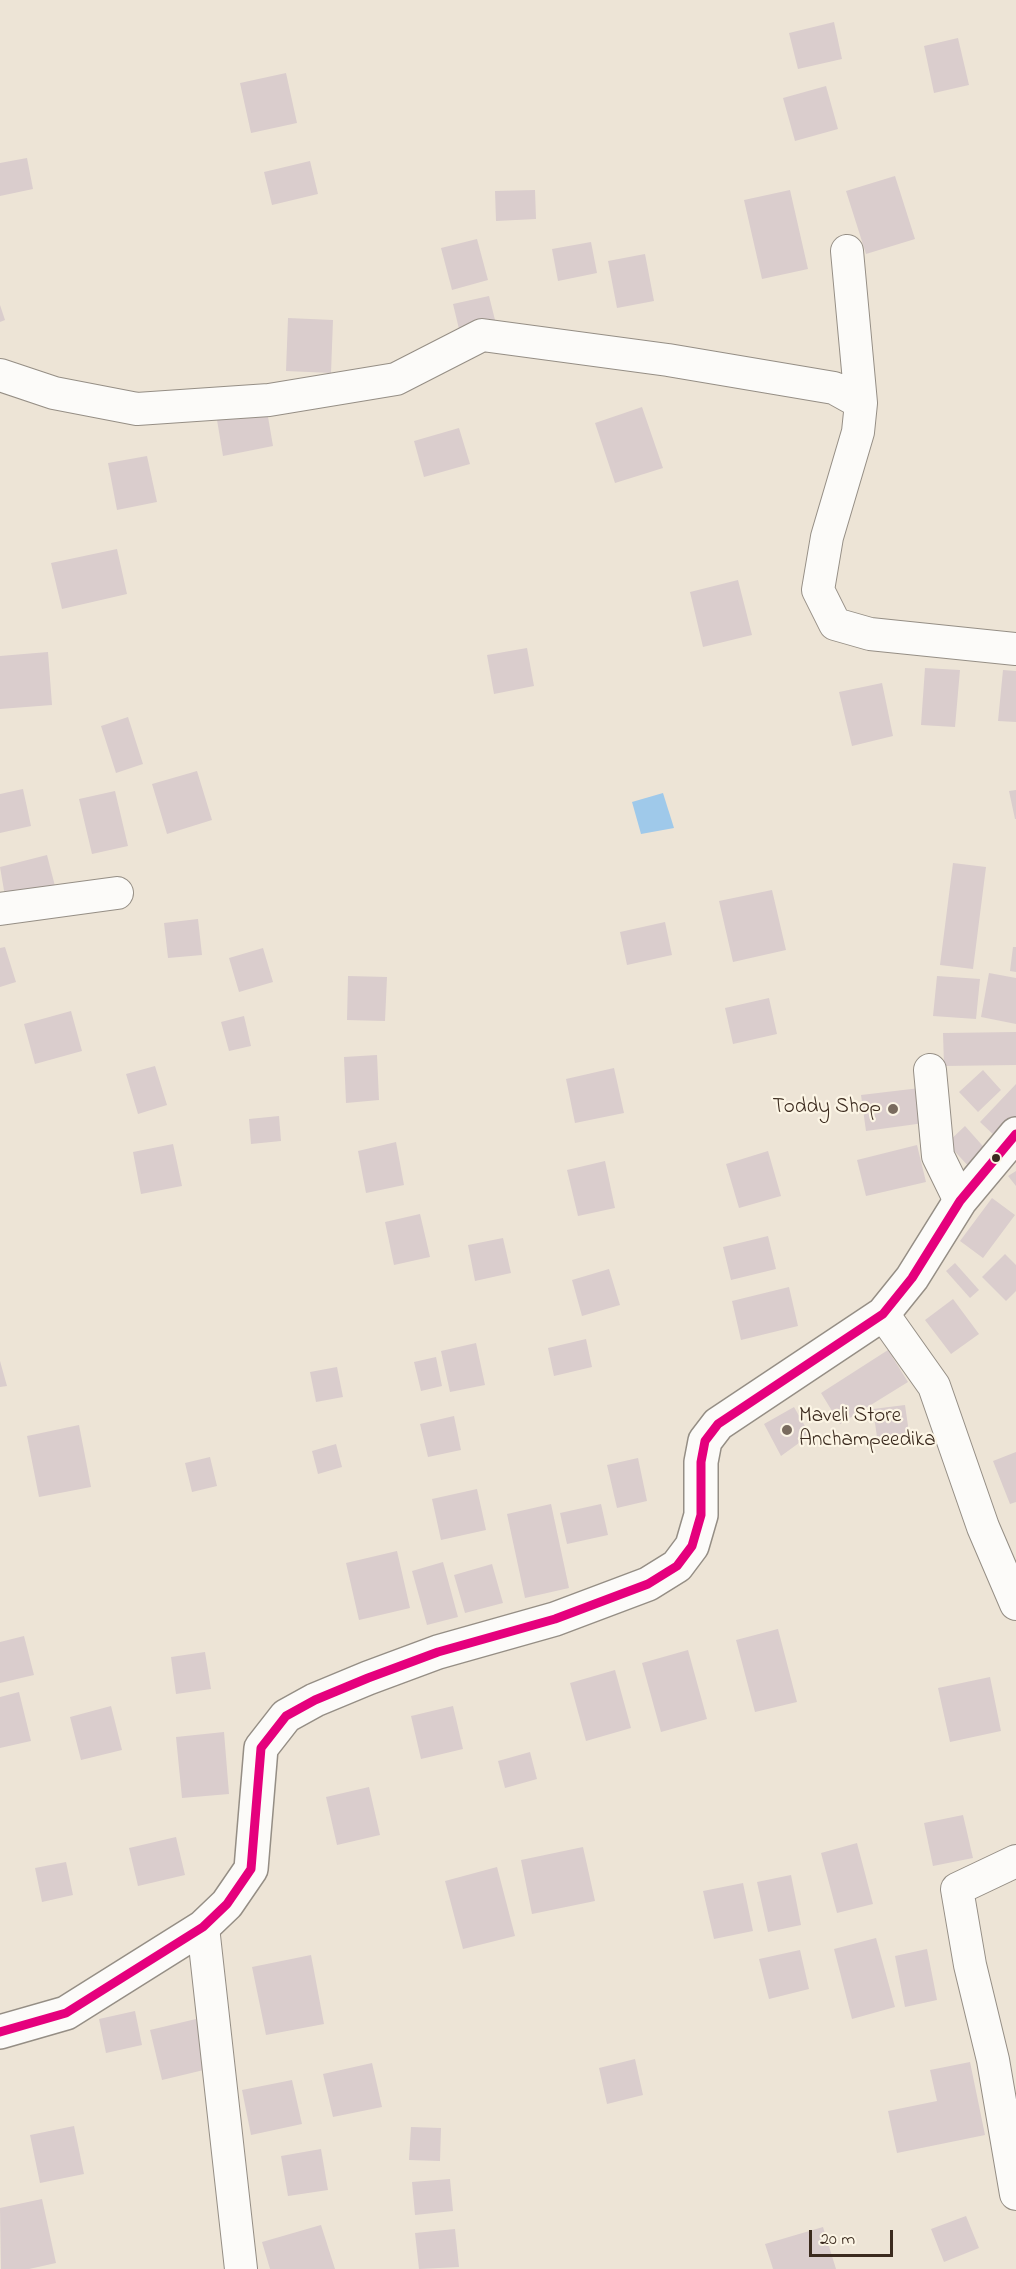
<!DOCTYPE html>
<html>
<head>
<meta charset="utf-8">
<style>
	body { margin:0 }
	#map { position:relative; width:1016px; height:2269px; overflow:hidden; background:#ede4d6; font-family:"Indie Flower",sans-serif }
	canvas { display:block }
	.scale { position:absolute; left:809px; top:2230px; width:84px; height:27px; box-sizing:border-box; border:3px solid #3b2a1e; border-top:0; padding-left:8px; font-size:18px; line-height:21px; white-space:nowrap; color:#3b2a1e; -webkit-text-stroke:4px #fcf5e5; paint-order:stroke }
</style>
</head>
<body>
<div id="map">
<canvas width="1016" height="2269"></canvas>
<div class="scale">20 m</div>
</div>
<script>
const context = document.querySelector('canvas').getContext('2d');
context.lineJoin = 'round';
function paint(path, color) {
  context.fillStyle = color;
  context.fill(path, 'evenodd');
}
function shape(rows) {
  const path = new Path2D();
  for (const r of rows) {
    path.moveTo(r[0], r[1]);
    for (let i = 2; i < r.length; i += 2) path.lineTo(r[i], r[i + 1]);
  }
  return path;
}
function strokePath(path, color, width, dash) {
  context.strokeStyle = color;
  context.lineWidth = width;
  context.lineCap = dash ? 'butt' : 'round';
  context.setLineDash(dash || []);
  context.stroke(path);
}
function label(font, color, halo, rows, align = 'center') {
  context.font = font + ' "Indie Flower",sans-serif';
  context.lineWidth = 4.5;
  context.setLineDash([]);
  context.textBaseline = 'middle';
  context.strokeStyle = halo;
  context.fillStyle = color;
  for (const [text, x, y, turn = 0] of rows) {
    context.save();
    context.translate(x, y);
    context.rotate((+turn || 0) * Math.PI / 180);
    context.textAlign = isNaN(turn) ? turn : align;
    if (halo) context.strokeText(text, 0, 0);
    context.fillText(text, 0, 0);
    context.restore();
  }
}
paint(shape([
	[663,793,674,828,641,834,632,802]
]), '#9fc9ea');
paint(shape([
	[834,22,842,59,798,69,789,33],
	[958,38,969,85,934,93,924,46],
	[286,73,297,123,251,133,240,83],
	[826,86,838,129,795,141,783,98],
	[27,158,33,189,0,196,0,163],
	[310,161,318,194,272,205,264,172],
	[895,176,915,239,866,254,846,191],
	[535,190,536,219,496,221,495,191],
	[790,190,808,269,762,279,744,200],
	[477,239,488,280,452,290,441,248],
	[591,242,597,273,558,281,552,249],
	[645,254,654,301,617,308,608,261],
	[489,296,495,320,459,329,453,304],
	[0,305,5,320,0,322],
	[288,318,333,320,331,373,286,371],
	[642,407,663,468,615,483,595,423],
	[267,411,273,446,223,456,217,420],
	[459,428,470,464,424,477,414,441],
	[147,456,157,502,117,510,108,463],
	[117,549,127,594,62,609,51,563],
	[738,580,752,635,703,647,690,592],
	[527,648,534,686,494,694,487,655],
	[48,652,52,705,0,709,0,656],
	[925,668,960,670,955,727,921,725],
	[1003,670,1016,671,1016,722,998,721],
	[882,683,893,736,852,746,839,692],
	[128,717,143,764,116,773,101,726],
	[197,771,212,820,167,834,152,784],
	[23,789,31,826,0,833,0,794],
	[1016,790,1016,819,1015,819,1009,791],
	[115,791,128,846,92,854,79,799],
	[47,855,56,890,6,902,0,867],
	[953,863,986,867,973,969,940,965],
	[772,890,786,950,733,962,719,901],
	[198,919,202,955,168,958,164,923],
	[665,922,672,955,627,965,620,932],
	[5,947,16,982,0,987,0,948],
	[1013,947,1016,947,1016,972,1010,971],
	[263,948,273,982,239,992,229,958],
	[989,973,1016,978,1016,1024,981,1017],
	[348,976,387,977,385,1021,347,1020],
	[937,976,980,979,976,1019,933,1016],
	[769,998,777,1034,733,1044,725,1008],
	[71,1011,82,1051,35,1064,24,1024],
	[244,1016,251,1046,229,1051,221,1022],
	[1016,1032,1016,1065,944,1066,943,1033],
	[377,1055,379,1100,346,1103,344,1057],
	[155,1066,167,1105,138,1114,126,1074],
	[614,1068,624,1113,575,1123,566,1079],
	[983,1070,1001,1090,978,1112,959,1092],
	[1016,1084,1016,1118,997,1138,980,1122],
	[920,1088,924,1123,866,1131,861,1095],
	[279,1116,281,1141,251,1144,249,1119],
	[965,1126,989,1153,971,1169,947,1143],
	[396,1142,404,1185,366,1193,358,1151],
	[173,1144,182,1186,141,1194,133,1152],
	[917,1145,926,1182,866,1196,857,1160],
	[768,1151,781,1196,739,1208,726,1164],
	[605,1161,615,1208,578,1216,567,1170],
	[1016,1171,1016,1186,1008,1176],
	[992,1198,1015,1215,983,1258,960,1241],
	[420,1214,430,1257,394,1265,385,1222],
	[768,1236,776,1269,731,1280,723,1247],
	[503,1238,511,1273,475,1281,468,1245],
	[1005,1254,1016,1265,1016,1291,1006,1301,982,1277],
	[955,1263,979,1290,970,1298,946,1271],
	[609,1269,620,1305,582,1316,572,1280],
	[789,1287,798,1326,741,1340,732,1301],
	[953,1299,979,1334,951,1354,925,1320],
	[586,1339,592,1367,554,1376,548,1348],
	[476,1343,485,1385,450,1392,441,1351],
	[888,1350,908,1382,840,1424,821,1393],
	[436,1357,442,1386,421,1391,414,1362],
	[0,1361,7,1386,0,1387],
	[337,1367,343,1397,316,1402,310,1372],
	[905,1405,909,1433,877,1437,873,1409],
	[794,1407,810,1435,781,1456,764,1424],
	[454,1416,461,1450,428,1457,420,1424],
	[79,1425,91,1487,39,1497,27,1436],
	[336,1444,342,1467,318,1474,312,1451],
	[1016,1452,1016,1502,1010,1504,993,1461],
	[210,1457,217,1486,192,1492,185,1463],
	[638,1458,647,1501,617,1508,607,1465],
	[477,1489,486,1530,441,1540,432,1499],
	[551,1504,569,1588,525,1598,507,1514],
	[601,1504,608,1535,567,1544,560,1513],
	[397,1551,410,1608,359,1620,346,1563],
	[443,1562,458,1617,427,1625,412,1571],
	[492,1564,503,1603,465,1613,454,1575],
	[778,1629,797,1702,755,1712,736,1640],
	[24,1636,34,1675,0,1683,0,1642],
	[688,1650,707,1719,661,1732,642,1663],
	[205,1652,211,1689,176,1694,171,1657],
	[615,1670,631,1728,586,1741,570,1683],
	[990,1677,1001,1731,950,1742,938,1688],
	[19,1692,31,1741,0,1748,0,1697],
	[111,1706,122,1750,81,1760,70,1717],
	[453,1706,463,1749,421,1759,411,1716],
	[224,1732,229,1794,182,1798,176,1737],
	[530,1752,537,1779,505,1788,498,1761],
	[369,1787,380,1835,337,1845,326,1797],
	[963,1815,973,1858,933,1866,924,1823],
	[176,1837,185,1875,138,1886,129,1848],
	[857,1843,873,1904,837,1913,821,1853],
	[583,1847,595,1901,532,1914,521,1860],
	[66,1862,73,1895,42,1902,35,1868],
	[497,1867,515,1936,463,1949,445,1881],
	[791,1875,801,1925,768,1932,757,1882],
	[743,1883,753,1931,714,1939,703,1891],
	[876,1938,895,2007,852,2019,834,1949],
	[927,1949,937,2000,905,2007,895,1956],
	[800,1950,809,1989,769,1999,759,1959],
	[311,1955,324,2024,266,2035,252,1967],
	[135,2011,142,2045,106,2053,99,2019],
	[196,2019,208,2069,162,2080,150,2030],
	[635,2059,643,2095,607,2104,599,2068],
	[970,2062,985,2135,897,2153,888,2111,937,2101,930,2070],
	[372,2063,382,2107,333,2117,323,2074],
	[292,2080,302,2124,251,2135,242,2090],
	[74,2126,84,2174,40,2183,30,2135],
	[411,2127,441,2128,440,2161,409,2160],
	[321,2149,328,2190,288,2196,281,2156],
	[450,2179,453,2211,415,2215,412,2182],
	[42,2199,56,2263,29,2269,1,2269,0,2208],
	[966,2216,979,2248,944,2262,931,2229],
	[321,2225,335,2269,270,2269,262,2242],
	[823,2227,836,2269,773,2269,765,2244],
	[455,2229,459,2267,419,2269,415,2233]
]), '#dacdcd');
const minor = shape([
	[847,251,861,403],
	[0,375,54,393,137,409,269,400,396,379,482,335,668,360,834,388,861,403,858,432,827,537,818,590,835,624,870,634,1016,649],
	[0,909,117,893],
	[930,1070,938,1156,960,1201],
	[883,1314,934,1386,983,1527,1016,1604],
	[1016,1861,957,1889,970,1965,993,2060,1016,2194],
	[203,1927,241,2269]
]);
const major = shape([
	[0,2032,66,2013,203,1927,227,1904,251,1869,261,1748,286,1716,315,1700,368,1678,438,1652,555,1619,648,1584,677,1566,692,1546,701,1515,701,1462,705,1441,718,1424,883,1314,912,1278,960,1201,1016,1134]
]);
strokePath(minor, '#958e85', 34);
strokePath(major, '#958e85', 36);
strokePath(minor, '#fcfbf9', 32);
strokePath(major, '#fcfbf9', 33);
strokePath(shape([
	[0,2032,66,2013,203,1927,227,1904,251,1869,261,1748,286,1716,315,1700,368,1678,438,1652,555,1619,648,1584,677,1566,692,1546,701,1515,701,1462,705,1441,718,1424,883,1314,912,1278,960,1201,1016,1134]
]), '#e5007d', 9);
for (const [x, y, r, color] of [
	[893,1109,6,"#796b5e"],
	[996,1158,5,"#3b2a1e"],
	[787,1430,6,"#796b5e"]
]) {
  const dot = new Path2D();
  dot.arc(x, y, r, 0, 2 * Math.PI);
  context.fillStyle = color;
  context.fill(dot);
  strokePath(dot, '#fcf5e5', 2);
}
label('21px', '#3b2a1e', '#fcf5e5', [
	["Toddy Shop",881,1109],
	["Maveli Store",799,1418,"left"],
	["Anchampeedika",799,1442,"left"]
], 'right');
</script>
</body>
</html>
